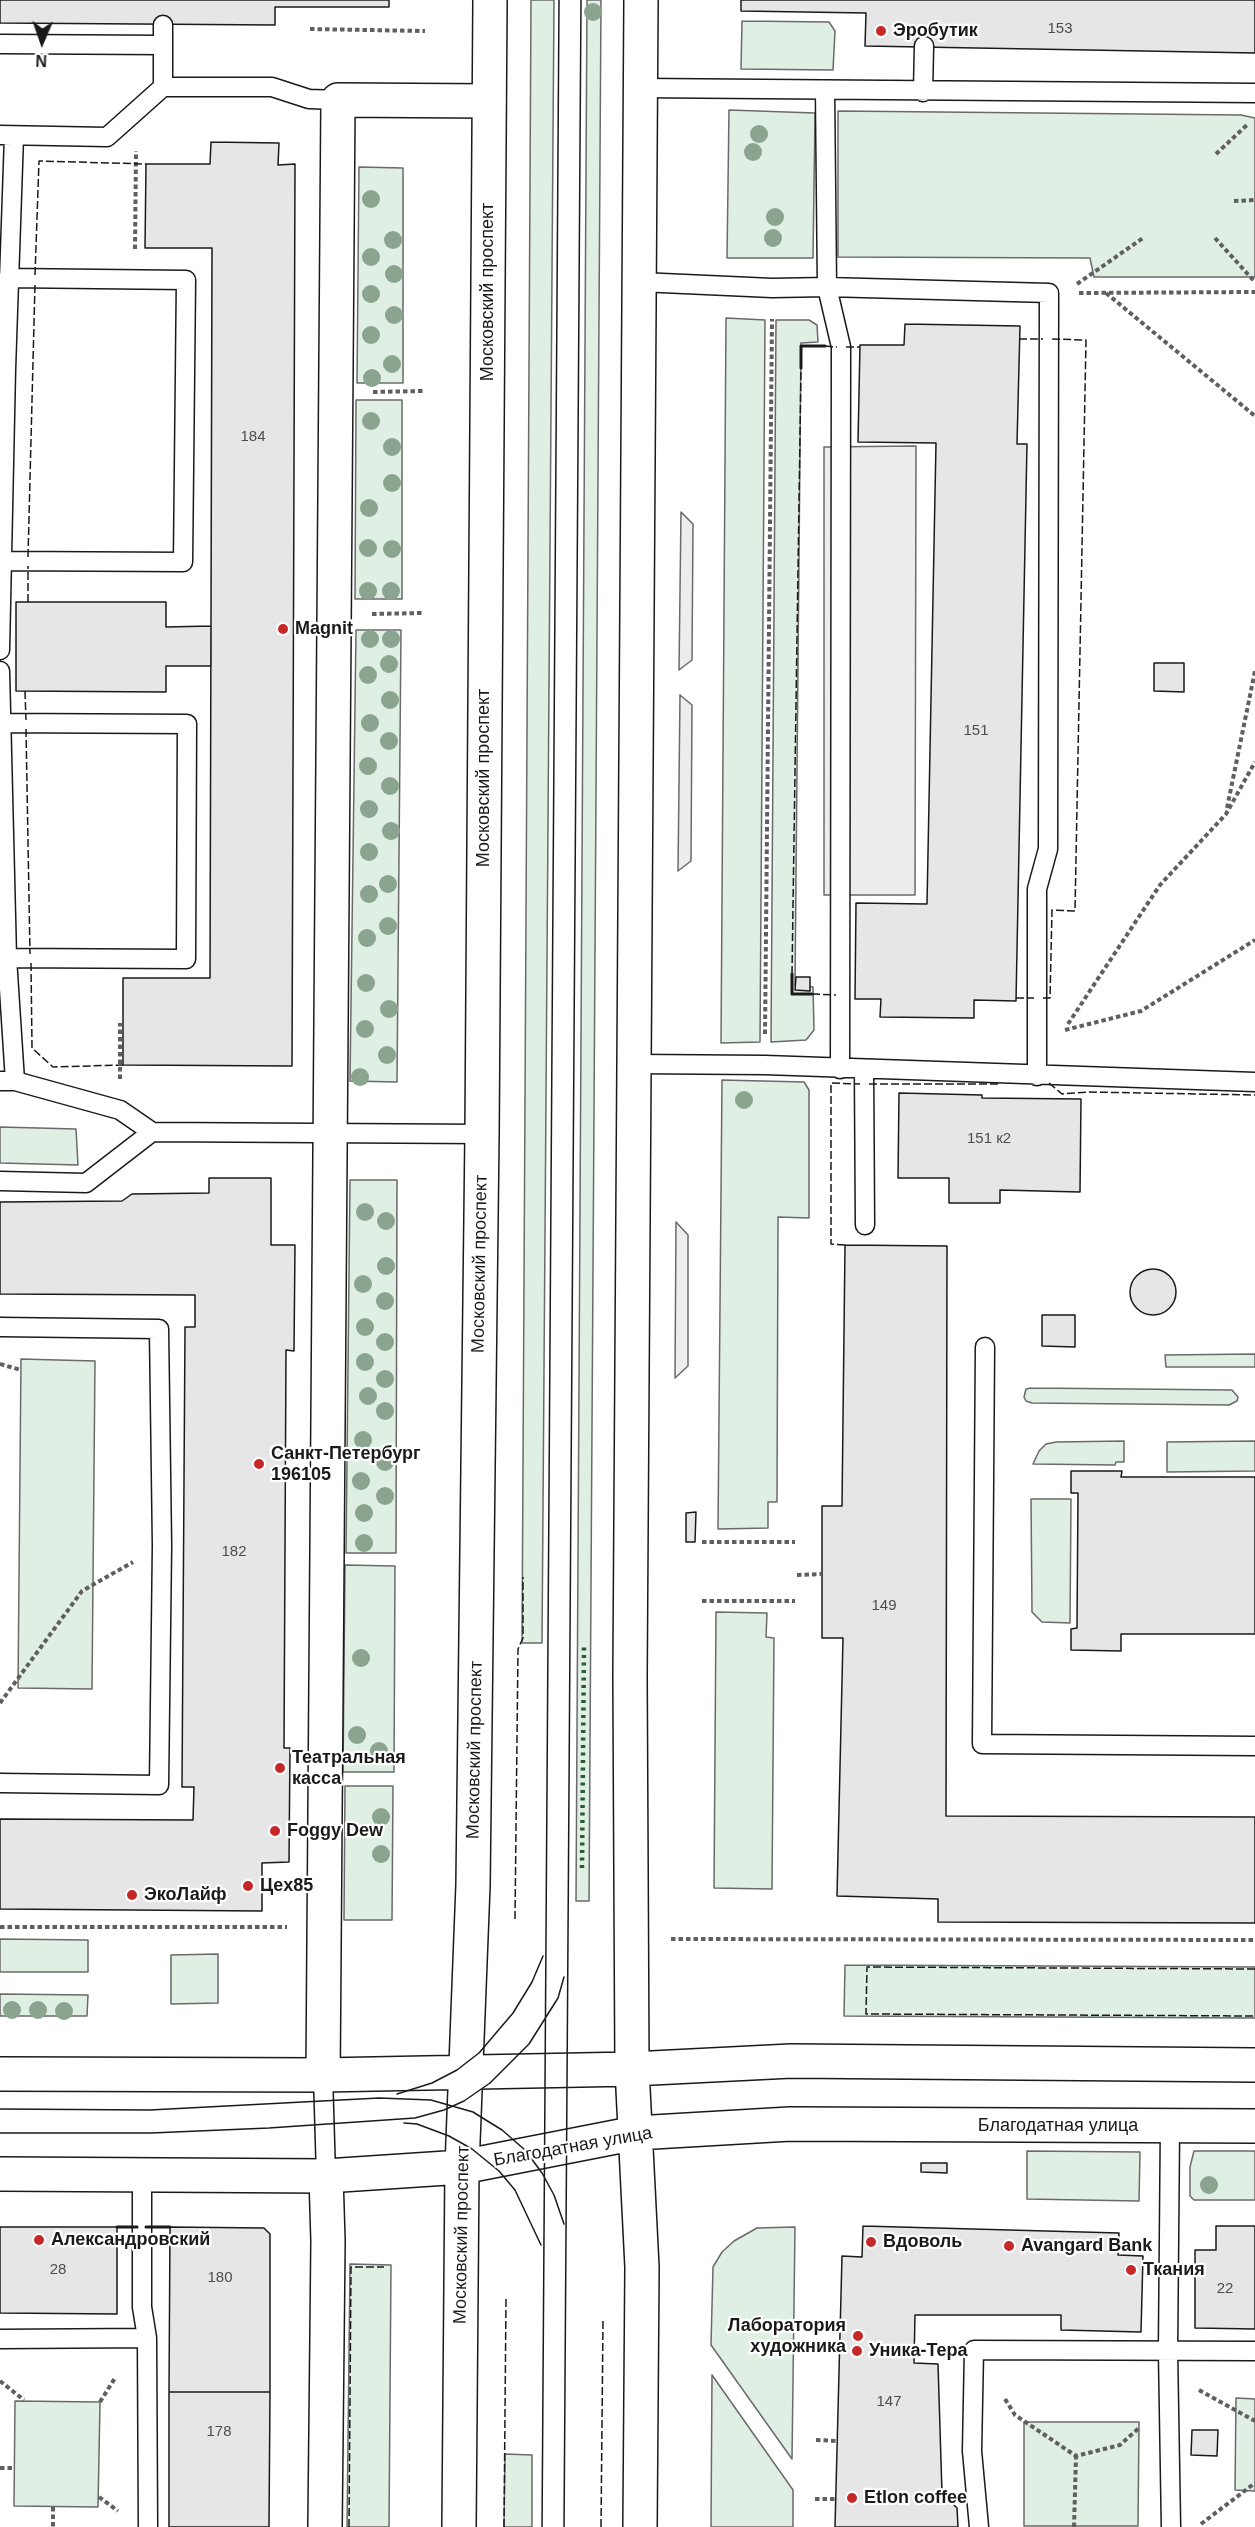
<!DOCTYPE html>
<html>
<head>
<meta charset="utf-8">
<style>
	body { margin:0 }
	#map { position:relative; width:1255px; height:2527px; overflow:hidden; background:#fff; font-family:Helvetica,sans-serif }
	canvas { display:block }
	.north { position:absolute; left:12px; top:12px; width:60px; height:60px; -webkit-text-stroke:4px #fff; paint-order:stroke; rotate:182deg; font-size:16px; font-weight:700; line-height:24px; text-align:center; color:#1a1a1a }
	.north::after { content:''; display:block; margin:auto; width:21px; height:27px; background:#1a1a1a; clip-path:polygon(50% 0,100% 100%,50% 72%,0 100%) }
</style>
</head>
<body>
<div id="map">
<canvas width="1255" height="2527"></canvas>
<div class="north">N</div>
</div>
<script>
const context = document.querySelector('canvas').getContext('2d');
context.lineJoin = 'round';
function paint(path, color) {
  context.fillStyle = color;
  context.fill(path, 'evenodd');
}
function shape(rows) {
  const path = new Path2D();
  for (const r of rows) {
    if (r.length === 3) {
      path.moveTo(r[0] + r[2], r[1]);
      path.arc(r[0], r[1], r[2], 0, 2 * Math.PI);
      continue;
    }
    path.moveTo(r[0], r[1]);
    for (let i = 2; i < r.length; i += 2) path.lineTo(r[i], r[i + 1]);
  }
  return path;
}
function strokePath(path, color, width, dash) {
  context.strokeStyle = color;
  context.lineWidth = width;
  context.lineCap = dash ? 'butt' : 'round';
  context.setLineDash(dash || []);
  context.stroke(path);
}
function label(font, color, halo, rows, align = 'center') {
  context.font = font + ' Helvetica,sans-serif';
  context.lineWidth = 4.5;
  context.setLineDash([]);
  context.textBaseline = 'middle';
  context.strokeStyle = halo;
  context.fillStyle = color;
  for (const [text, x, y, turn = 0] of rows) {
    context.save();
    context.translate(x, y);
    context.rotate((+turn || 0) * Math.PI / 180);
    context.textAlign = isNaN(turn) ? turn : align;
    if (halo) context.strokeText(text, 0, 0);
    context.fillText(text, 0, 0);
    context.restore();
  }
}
const green = shape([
	[531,0,554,0,542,1643,522,1643,531,0],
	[587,0,601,0,589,1901,576,1901,587,0],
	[742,21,829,22,835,31,833,70,741,69,742,21],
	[729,110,815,113,813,258,727,258,729,110],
	[838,111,1241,115,1255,118,1255,277,1094,277,1090,258,838,257,838,111],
	[359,167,403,168,403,383,357,383,359,167],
	[726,318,765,320,760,1042,721,1043,726,318],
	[776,320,809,320,817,325,818,342,801,343,795,985,813,987,814,1030,806,1040,771,1042,776,320],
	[356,400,402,400,402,599,355,599,356,400],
	[356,630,401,630,397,1082,350,1081,356,630],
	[722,1080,804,1082,809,1090,809,1218,778,1217,777,1502,768,1502,768,1528,718,1529,722,1080],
	[0,1127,76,1129,78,1165,0,1163,0,1127],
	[350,1180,397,1180,396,1553,346,1553,350,1180],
	[1255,1354,1255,1367,1166,1367,1165,1355,1255,1354],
	[21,1359,95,1361,92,1689,18,1688,21,1359],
	[1031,1388,1232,1390,1238,1397,1237,1401,1229,1405,1032,1403,1026,1401,1024,1397,1026,1389,1031,1388],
	[1124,1441,1124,1462,1116,1462,1115,1465,1033,1464,1039,1451,1046,1444,1056,1442,1124,1441],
	[1255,1441,1255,1471,1167,1472,1167,1442,1255,1441],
	[1031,1499,1071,1499,1070,1623,1042,1622,1032,1612,1031,1499],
	[345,1565,395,1566,394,1772,343,1772,345,1565],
	[716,1612,767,1613,766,1637,774,1638,772,1889,714,1888,716,1612],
	[345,1786,393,1786,392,1920,344,1920,345,1786],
	[0,1939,88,1940,88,1972,0,1972,0,1939],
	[218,1954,218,2003,171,2004,171,1955,218,1954],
	[845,1965,1255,1967,1255,2018,844,2016,845,1965],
	[0,1994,88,1995,87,2016,0,2016,0,1994],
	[1027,2151,1140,2152,1139,2201,1027,2199,1027,2151],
	[1194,2151,1255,2151,1255,2200,1194,2200,1190,2196,1190,2167,1194,2151],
	[795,2227,792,2459,711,2345,713,2267,722,2252,734,2241,757,2228,795,2227],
	[350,2264,391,2265,389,2527,347,2527,350,2264],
	[712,2375,793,2490,793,2527,711,2527,712,2375],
	[1236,2398,1255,2399,1255,2491,1235,2490,1236,2398],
	[15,2401,100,2402,98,2507,14,2506,15,2401],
	[1024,2422,1139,2422,1138,2526,1024,2526,1024,2422],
	[505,2454,532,2455,532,2527,504,2527,505,2454]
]);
paint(green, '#e0efe3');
strokePath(green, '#6a6a6a', 1.5);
const parking = shape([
	[916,446,915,895,824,895,824,447,916,446],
	[681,512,693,524,692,660,679,670,681,512],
	[680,695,692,705,691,861,678,871,680,695],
	[676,1222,688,1235,688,1366,675,1378,676,1222]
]);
paint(parking, '#ededed');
strokePath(parking, '#6a6a6a', 1.5);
const building = shape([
	[0,0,389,0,389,7,275,7,275,25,0,23,0,0],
	[741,0,1255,0,1255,53,865,46,866,13,741,11,741,0],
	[211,142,279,143,278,165,295,164,292,1066,123,1065,123,978,210,978,212,248,145,248,146,164,210,164,211,142],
	[905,324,1020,326,1017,444,1027,444,1016,1001,974,1000,974,1018,880,1017,881,999,855,999,856,903,927,904,936,443,858,442,860,345,904,345,905,324],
	[16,602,166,602,166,627,211,626,211,666,166,666,166,692,16,691,16,602],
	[1154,663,1184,663,1184,692,1154,691,1154,663],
	[796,977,810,977,810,991,795,990,796,977],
	[899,1093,982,1095,982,1098,1081,1099,1080,1192,1000,1190,1000,1203,949,1203,949,1178,898,1178,899,1093],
	[209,1178,271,1178,271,1245,295,1245,294,1351,286,1350,284,1748,290,1748,289,1862,262,1863,262,1911,0,1909,0,1819,193,1820,194,1787,182,1787,185,1327,195,1327,195,1295,0,1294,0,1202,122,1201,132,1194,209,1193,209,1178],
	[845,1245,947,1246,946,1816,1255,1817,1255,1923,938,1922,938,1899,837,1896,843,1638,822,1638,822,1506,842,1506,845,1245],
	[1153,1292,23],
	[1042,1315,1075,1315,1075,1347,1042,1346,1042,1315],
	[1071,1471,1122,1471,1121,1477,1255,1477,1255,1634,1121,1634,1121,1651,1071,1650,1071,1629,1077,1628,1078,1493,1071,1493,1071,1471],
	[696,1512,695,1542,686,1542,686,1513,696,1512],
	[921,2163,947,2163,947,2173,921,2172,921,2163],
	[863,2226,1119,2233,1118,2255,1143,2256,1141,2332,1061,2330,1061,2315,915,2315,914,2363,938,2364,942,2493,957,2508,958,2527,835,2527,842,2256,862,2257,863,2226],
	[1216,2226,1255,2226,1255,2329,1195,2328,1195,2250,1216,2250,1216,2226],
	[0,2227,117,2227,117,2314,0,2313,0,2227],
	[170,2227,264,2228,270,2234,270,2392,169,2392,170,2227],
	[169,2392,270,2392,269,2527,169,2527,169,2392],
	[1192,2430,1218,2430,1217,2456,1191,2455,1192,2430]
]);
paint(building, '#e6e6e6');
strokePath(building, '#1a1a1a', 1.5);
const lane = shape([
	[0,44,163,45],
	[163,87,163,25],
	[640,88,1255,93],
	[825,90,827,287,841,347,840,1069],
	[923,92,924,46],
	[0,135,107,137,163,87,272,87,309,99,338,100],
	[640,282,772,288,827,287,1049,293,1048,849,1037,889,1037,1076],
	[1,561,183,562,186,280,8,278],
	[0,650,6,369,14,136],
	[0,671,7,958,15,1081],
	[0,723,187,724,186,959,7,958],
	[635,1064,765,1065,1255,1082],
	[864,1069,865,1225],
	[0,1081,15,1081,120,1110,152,1132,482,1134],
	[0,1181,86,1183,152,1132],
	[0,1327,159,1329,162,1546,159,1785,0,1783],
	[985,1347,982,1744,1255,1746],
	[323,2075,326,2176],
	[1170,2126,1168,2351,1171,2527],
	[142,2175,142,2307,147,2338,148,2527],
	[0,2339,147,2338],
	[979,2527,972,2451,974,2350,1255,2351]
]);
const street = shape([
	[323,2075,338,100,489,101],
	[325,2527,328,2241,326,2176]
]);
const primary = shape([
	[0,2074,323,2075,632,2069,791,2061,1255,2065],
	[0,2174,326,2176,462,2167,636,2133,790,2124,1255,2126],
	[459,2527,462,2167,473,1885,482,1134,490,0],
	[640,2527,642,2267,632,2069,630,1676,641,0]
]);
strokePath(lane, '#1a1a1a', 21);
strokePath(street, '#1a1a1a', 36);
strokePath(primary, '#1a1a1a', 36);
strokePath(shape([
	[310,29,425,31],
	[1216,154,1248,124],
	[1234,201,1255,200],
	[1215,238,1255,282],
	[135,249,136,151],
	[1077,284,1143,238],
	[1079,293,1255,292],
	[1106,293,1255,416],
	[373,392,423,391],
	[372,614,422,613],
	[1227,808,1255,671],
	[1068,1024,1160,885,1226,814,1255,762],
	[1065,1030,1141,1011,1255,940],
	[765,1034,772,319],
	[120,1079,120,1023],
	[0,1364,21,1370],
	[702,1542,795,1542],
	[797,1575,822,1574],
	[702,1601,795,1601],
	[0,1703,82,1591,133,1562],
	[0,1927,287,1927],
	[671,1939,1255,1940],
	[817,2343,840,2344],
	[0,2381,24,2400],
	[1199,2390,1255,2421],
	[1005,2399,1015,2415,1076,2456,1120,2445,1139,2428],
	[100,2402,115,2378],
	[816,2440,837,2441],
	[0,2468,14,2468],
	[99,2497,118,2511],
	[815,2499,836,2499],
	[53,2507,53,2527],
	[1201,2524,1255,2483],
	[1074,2527,1076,2456]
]), '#5f5f5f', 4, [4.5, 3]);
strokePath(lane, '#fff', 18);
strokePath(street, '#fff', 33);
strokePath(primary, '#fff', 33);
strokePath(shape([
	[397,2094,432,2083,457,2070,479,2053,513,2013,532,1982,543,1956],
	[0,2109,150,2110,379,2098,431,2100,473,2112,502,2130,525,2150,542,2173,554,2195,564,2224],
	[404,2123,417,2124,449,2136,472,2149,499,2171,515,2190,541,2245],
	[0,2133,151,2133,269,2128,415,2118,444,2110,464,2101,490,2083,529,2044,558,1998,564,1977],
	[542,2527,559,0],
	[564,2527,581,0]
]), '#1a1a1a', 1.5);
strokePath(shape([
	[582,1868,584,1646]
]), '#2b5a34', 4.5, [3, 4.5]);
strokePath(shape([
	[35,275,39,161,146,164],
	[1019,339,1043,339],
	[825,346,837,347],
	[846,347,860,347],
	[28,557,35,284],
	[28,602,28,566],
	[25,691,26,720],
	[26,729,30,954],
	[31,963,32,1048,53,1067,123,1065],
	[792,974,801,368],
	[812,994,836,995],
	[1016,998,1034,998],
	[1043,998,1050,998,1052,910,1075,911,1086,340,1052,339],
	[1049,1083,1062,1094,1088,1092,1255,1095],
	[869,1084,1001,1084],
	[845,1245,831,1244,831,1083,860,1084],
	[515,1919,518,1649,523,1638,523,1577],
	[1255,1969,867,1967,866,2014,1255,2016],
	[349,2527,351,2267,384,2267],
	[504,2527,506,2299],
	[601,2527,603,2320]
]), '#1a1a1a', 1.5, [8, 3]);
strokePath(shape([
	[801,368,801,346,825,346],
	[792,974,792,994,812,994],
	[117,2227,137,2227],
	[146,2227,170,2227]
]), '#1a1a1a', 3);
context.fillStyle = '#8aa48f';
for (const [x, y] of [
	[593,12],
	[759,134],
	[753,152],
	[371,199],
	[775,217],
	[773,238],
	[393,240],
	[371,257],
	[394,274],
	[371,294],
	[394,315],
	[371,335],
	[392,364],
	[372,378],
	[371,421],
	[392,447],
	[392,483],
	[369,508],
	[368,548],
	[392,549],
	[368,591],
	[391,591],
	[370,639],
	[391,639],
	[389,664],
	[368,675],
	[390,700],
	[370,723],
	[389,741],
	[368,766],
	[390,786],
	[369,809],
	[391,831],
	[369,852],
	[388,884],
	[369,894],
	[388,926],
	[367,938],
	[366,983],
	[389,1009],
	[365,1029],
	[387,1055],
	[360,1077],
	[744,1100],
	[365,1212],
	[386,1221],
	[386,1266],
	[363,1284],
	[385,1301],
	[365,1327],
	[385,1342],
	[365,1362],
	[385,1379],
	[368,1396],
	[385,1411],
	[363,1440],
	[385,1462],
	[361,1481],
	[385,1496],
	[364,1513],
	[364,1543],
	[361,1658],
	[357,1735],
	[379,1751],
	[381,1817],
	[381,1854],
	[12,2010],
	[38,2010],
	[64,2011],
	[1209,2185]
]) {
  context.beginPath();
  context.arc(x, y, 9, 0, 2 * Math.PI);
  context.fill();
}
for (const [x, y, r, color] of [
	[881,31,6,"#c62828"],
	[283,629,6,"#c62828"],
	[259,1464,6,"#c62828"],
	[280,1768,6,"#c62828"],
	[275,1831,6,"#c62828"],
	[248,1886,6,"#c62828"],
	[132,1895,6,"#c62828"],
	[39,2240,6,"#c62828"],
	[871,2242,6,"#c62828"],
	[1009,2246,6,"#c62828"],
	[1131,2270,6,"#c62828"],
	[858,2336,6,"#c62828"],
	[857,2351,6,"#c62828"],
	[852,2498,6,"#c62828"]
]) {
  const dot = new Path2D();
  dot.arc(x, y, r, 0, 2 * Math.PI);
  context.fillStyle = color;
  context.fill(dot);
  strokePath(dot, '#fff', 2);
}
label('15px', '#4d4d4d', null, [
	["153",1060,29],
	["184",253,437],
	["151",976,731],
	["151 к2",989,1139],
	["182",234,1552],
	["149",884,1606],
	["28",58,2270],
	["180",220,2278],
	["22",1225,2289],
	["147",889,2402],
	["178",219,2432]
]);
label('bold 18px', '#1a1a1a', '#fff', [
	["Эробутик",893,31],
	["Magnit",295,629],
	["Санкт-Петербург",271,1454],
	["196105",271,1475],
	["Театральная",292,1758],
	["касса",292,1779],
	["Foggy Dew",287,1831],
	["Цех85",260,1886],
	["ЭкоЛайф",144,1895],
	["Александровский",51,2240],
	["Вдоволь",883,2242],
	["Avangard Bank",1021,2246],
	["Ткания",1143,2270],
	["Лаборатория",846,2326,"right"],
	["художника",846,2347,"right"],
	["Уника-Тера",869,2351],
	["Etlon coffee",864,2498]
], 'left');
label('18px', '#1a1a1a', '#fff', [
	["Московский проспект",488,292,-90],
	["Московский проспект",484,778,-90],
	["Московский проспект",480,1264,-89],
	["Московский проспект",475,1750,-89],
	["Благодатная улица",1058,2126],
	["Благодатная улица",573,2147,-10],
	["Московский проспект",462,2235,-89]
]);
</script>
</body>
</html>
